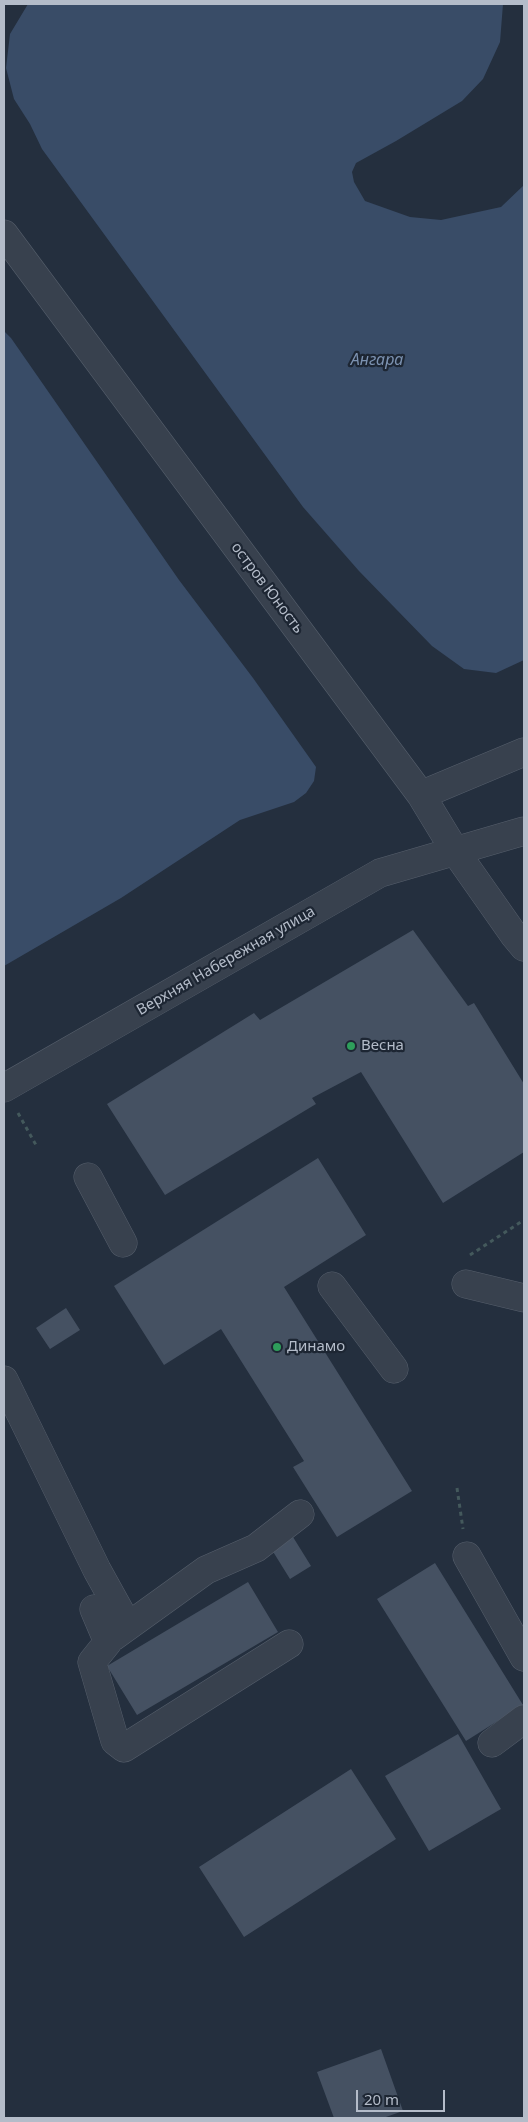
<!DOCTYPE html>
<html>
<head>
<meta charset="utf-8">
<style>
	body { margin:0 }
	#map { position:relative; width:528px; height:2122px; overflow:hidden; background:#242f3e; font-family:"Noto Sans",sans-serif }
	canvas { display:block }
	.frame { position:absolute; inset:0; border:5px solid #b4bcc9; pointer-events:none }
	.scale { position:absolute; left:356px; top:2090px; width:89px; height:22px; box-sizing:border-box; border:2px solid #b4bcc9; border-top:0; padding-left:6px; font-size:15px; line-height:18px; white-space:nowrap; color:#b4bcc9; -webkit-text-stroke:4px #1d2633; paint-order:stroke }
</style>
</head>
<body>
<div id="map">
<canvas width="528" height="2122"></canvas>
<div class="frame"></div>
<div class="scale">20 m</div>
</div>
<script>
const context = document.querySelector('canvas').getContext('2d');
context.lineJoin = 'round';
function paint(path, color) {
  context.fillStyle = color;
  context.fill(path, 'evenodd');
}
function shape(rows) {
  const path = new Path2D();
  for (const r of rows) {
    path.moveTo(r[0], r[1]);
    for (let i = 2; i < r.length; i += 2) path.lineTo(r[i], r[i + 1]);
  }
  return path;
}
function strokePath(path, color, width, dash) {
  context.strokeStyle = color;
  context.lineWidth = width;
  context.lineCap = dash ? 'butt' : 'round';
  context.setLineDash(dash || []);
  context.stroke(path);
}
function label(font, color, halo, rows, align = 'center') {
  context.font = font + ' "Noto Sans",sans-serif';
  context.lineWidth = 4.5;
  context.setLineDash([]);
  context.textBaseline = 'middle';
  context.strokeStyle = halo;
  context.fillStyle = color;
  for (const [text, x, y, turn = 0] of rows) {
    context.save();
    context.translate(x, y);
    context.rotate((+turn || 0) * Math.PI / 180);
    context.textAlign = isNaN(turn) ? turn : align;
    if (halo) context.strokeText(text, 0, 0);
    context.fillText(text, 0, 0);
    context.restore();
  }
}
paint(shape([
	[28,4,503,4,500,42,483,79,462,101,396,141,356,163,352,172,354,182,365,201,410,217,441,220,501,207,524,185,524,660,496,673,464,669,432,646,359,571,303,507,42,149,30,124,14,99,6,68,10,34],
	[4,331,11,338,179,580,253,678,316,767,314,781,306,793,294,802,240,820,121,898,4,966]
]), '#394c67');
paint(shape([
	[413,930,468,1006,474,1003,524,1084,524,1152,443,1203,361,1072,312,1098,316,1104,165,1195,107,1104,254,1013,260,1020],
	[318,1158,366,1235,284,1287,412,1491,337,1537,293,1467,304,1461,221,1329,164,1365,114,1286],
	[66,1308,80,1330,50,1349,36,1328],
	[293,1537,311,1566,290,1579,272,1550],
	[435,1563,523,1705,466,1741,377,1599],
	[248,1582,278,1632,137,1715,107,1666],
	[458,1734,501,1809,429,1851,385,1776],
	[351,1769,396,1839,244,1937,199,1867],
	[381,2049,403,2111,383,2118,334,2118,317,2072]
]), '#455162');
const minor = shape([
	[4,234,421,795,455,851,514,935,524,947],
	[421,795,524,752],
	[4,1088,380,873,524,831],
	[88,1177,123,1243],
	[466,1284,524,1298],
	[332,1286,394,1369],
	[4,1380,97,1570,128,1626],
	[467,1556,524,1657],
	[94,1609,108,1642,92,1662,115,1741,124,1748,289,1644],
	[113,1637,206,1570,256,1548,300,1514],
	[492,1743,524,1719]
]);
strokePath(minor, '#565f6c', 29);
strokePath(shape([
	[18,1113,36,1145],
	[470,1255,524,1220],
	[457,1488,463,1529]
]), '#44595c', 3, [4, 4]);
strokePath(minor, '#38414e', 28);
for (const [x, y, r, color] of [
	[351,1046,5,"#2e9e5b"],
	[277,1347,5,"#2e9e5b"]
]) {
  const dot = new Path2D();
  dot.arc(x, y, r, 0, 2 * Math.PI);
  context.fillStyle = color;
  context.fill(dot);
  strokePath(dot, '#1d2633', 2);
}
label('15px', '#b4bcc9', '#1d2633', [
	["остров Юность",267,588,53],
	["Верхняя Набережная улица",226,961,-30]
]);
label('15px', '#b4bcc9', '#1d2633', [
	["Весна",361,1046],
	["Динамо",287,1347]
], 'left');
label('italic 16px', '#7c92b1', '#1d2633', [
	["Ангара",377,360]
]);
</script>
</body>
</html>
